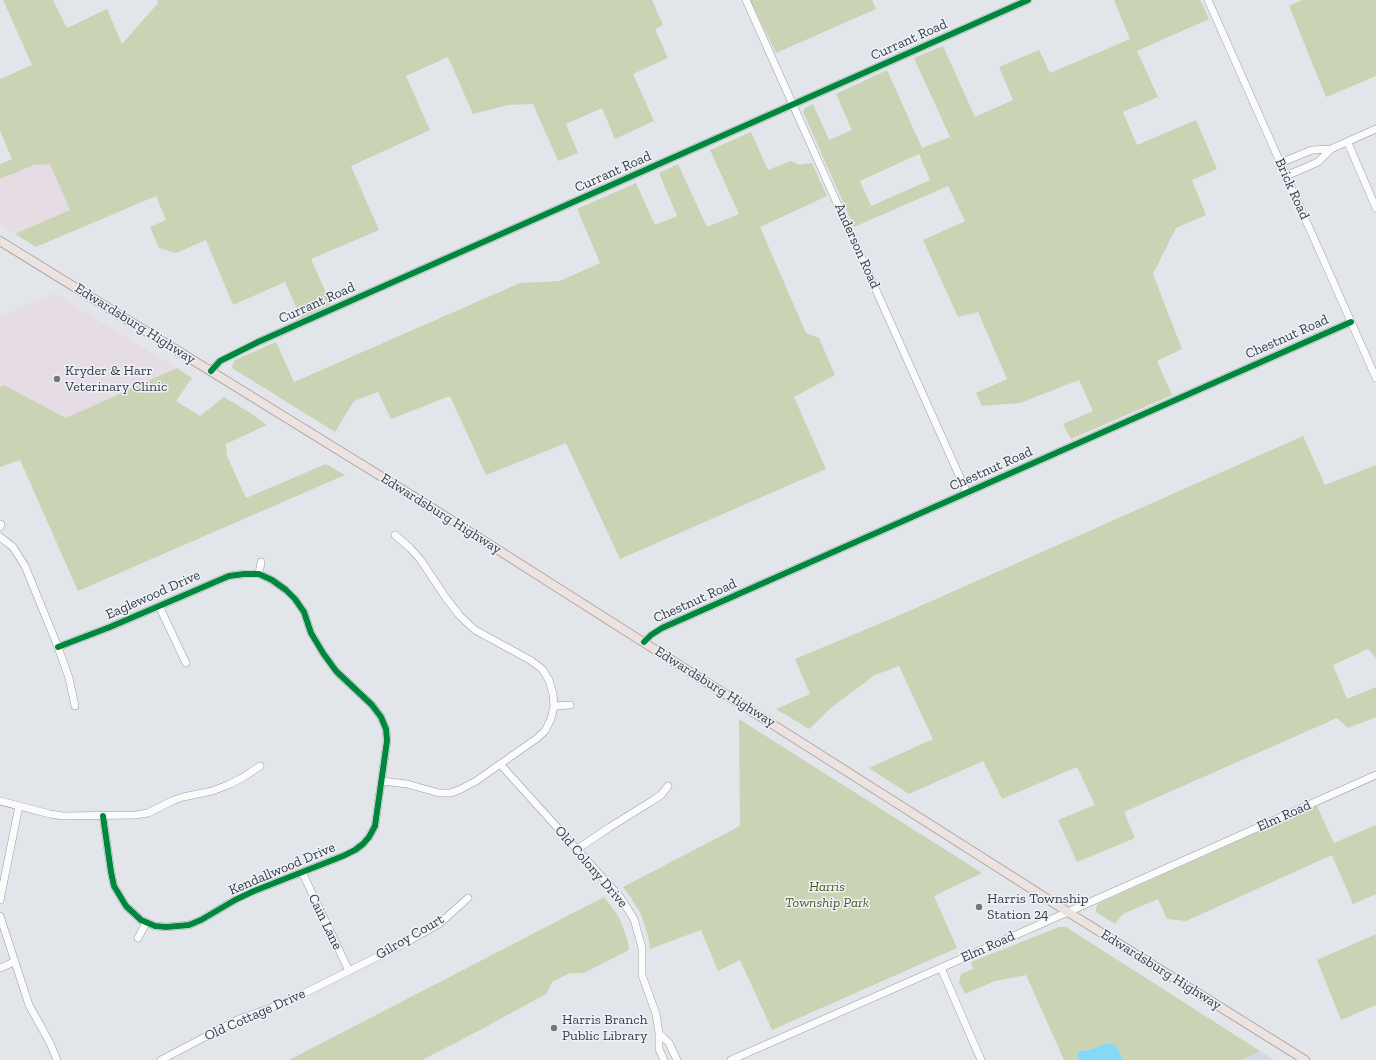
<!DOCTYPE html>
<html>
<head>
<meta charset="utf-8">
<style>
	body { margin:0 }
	canvas { display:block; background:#e2e6ea }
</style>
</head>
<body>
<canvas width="1376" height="1060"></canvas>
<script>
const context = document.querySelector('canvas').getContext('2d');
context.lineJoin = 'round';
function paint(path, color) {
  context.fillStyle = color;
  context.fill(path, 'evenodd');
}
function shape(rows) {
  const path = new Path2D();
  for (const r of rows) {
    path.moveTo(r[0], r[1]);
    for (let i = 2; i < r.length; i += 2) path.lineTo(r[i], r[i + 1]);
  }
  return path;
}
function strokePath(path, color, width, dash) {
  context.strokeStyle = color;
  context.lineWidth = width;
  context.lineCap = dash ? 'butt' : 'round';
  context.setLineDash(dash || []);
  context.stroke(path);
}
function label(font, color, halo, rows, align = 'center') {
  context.font = font + ' "Zilla Slab",serif';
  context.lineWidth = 3;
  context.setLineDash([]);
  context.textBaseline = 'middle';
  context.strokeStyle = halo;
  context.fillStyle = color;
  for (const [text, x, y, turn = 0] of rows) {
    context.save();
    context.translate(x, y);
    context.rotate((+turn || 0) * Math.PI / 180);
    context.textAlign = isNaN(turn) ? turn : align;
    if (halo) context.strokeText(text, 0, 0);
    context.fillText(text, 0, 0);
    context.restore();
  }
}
paint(shape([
	[50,164,70,211,15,234,0,225,0,179,34,165],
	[54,293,177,368,66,418,5,385,0,387,0,317]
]), '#e6dce4');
paint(shape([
	[1260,1051,1275,1060,1242,1060]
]), '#d2d9e2');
paint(shape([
	[3,0,53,0,67,28,107,9,122,44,158,3,157,0,652,0,663,25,655,29,668,58,633,74,654,121,615,139,602,108,566,124,578,153,558,161,533,104,508,105,473,114,448,57,406,76,430,130,351,166,379,230,311,259,331,304,301,318,285,282,233,305,206,240,176,253,159,248,150,227,166,220,156,196,36,247,15,234,70,210,50,164,34,165,0,179,0,164,12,159,0,131,0,79,32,65],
	[750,0,872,0,876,9,776,53],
	[1114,0,1200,0,1209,19,1137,51,1158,97,1123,112,1137,145,1196,120,1217,169,1192,180,1206,215,1176,228,1153,274,1182,349,1157,361,1172,395,1071,439,1063,424,1093,411,1079,380,1020,403,982,406,976,393,1007,379,978,312,958,317,923,240,965,221,948,186,854,227,803,112,805,108,813,104,829,140,852,130,836,94,887,70,922,148,950,137,914,58,943,46,975,117,1013,100,999,67,1039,50,1050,73,1130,39],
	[919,154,930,180,871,206,860,181],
	[1302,0,1376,0,1376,76,1326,97,1289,6],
	[751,132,768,170,791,161,799,165,812,163,827,196,760,227,806,333,819,338,835,375,794,397,826,469,620,559,566,443,486,475,450,396,391,419,378,392,354,401,335,432,232,368,233,363,235,360,276,342,294,382,520,283,560,281,600,263,577,209,636,183,655,225,677,216,659,173,678,164,707,227,739,214,710,150],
	[177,368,192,378,176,401,200,416,224,397,252,414,267,425,226,444,227,456,246,498,326,464,345,475,78,591,20,460,0,467,0,387,4,385,66,418],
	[1303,436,1325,485,1376,465,1376,658,1368,649,1333,665,1347,699,1376,687,1376,717,1348,728,1337,718,1124,812,1135,838,1077,862,1058,820,1095,805,1077,767,1002,799,983,761,909,794,869,768,933,739,899,666,875,675,832,707,809,729,776,709,810,694,795,659,900,615],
	[739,719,982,873,934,896,957,948,772,1030,740,960,718,971,701,930,650,949,648,936,641,914,629,895,623,887,740,826],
	[1317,806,1334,843,1376,825,1376,894,1353,904,1332,855,1186,921,1167,919,1158,899,1123,914,1115,924,1096,912,1096,908,1098,904,1104,901],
	[604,897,617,914,621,922,628,942,629,950,584,973,570,973,552,982,546,994,465,1038,422,1060,289,1060],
	[1059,927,1066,927,1260,1051,1242,1060,1123,1060,1117,1047,1105,1044,1090,1050,1079,1051,1077,1053,1079,1060,1064,1060,1026,975,995,981,965,994,959,982,961,974,973,969,971,962],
	[1376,934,1376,1005,1341,1020,1317,960]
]), '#cbd3b5');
paint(shape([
	[1112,1043,1117,1047,1123,1060,1079,1060,1077,1053,1079,1051,1090,1050,1105,1044]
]), '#84d9f7');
const minor = shape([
	[746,0,967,493],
	[1208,0,1376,378],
	[1348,143,1376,208],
	[1280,163,1312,150,1331,149],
	[1286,176,1318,162,1331,149,1376,129],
	[211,371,220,361,258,342,1028,0],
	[0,527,1,524],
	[0,537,13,547,25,566,58,647,69,678,75,706],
	[259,574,261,562],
	[159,606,186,663],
	[644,642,651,635,662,628,1351,322],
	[58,647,110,627,229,576,244,574,259,574,272,580,286,590,295,599,304,612,311,633,323,653,336,671,372,705,381,717,386,729,387,741,375,826,369,837,363,844,355,850,343,856,254,891,235,900,201,920,189,925,166,927,155,926,141,920,126,906,114,886,111,872,103,816],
	[554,706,570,705],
	[500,764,620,897,634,919,642,948,642,975,656,1014,659,1033,659,1049,664,1060],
	[382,781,407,784,439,793,451,793,461,789,476,781,536,739,545,731,551,719,554,706,553,694,549,680,542,669,530,660,475,630,460,616,446,598,420,559,410,548,395,535],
	[0,801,50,814,63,816,135,815,148,813,174,800,183,797,212,791,228,785,242,778,260,766],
	[576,850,610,827,652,801,661,795,668,786],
	[302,872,349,971],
	[0,900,19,806],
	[0,916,29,1005,50,1043,57,1060],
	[138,938,146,923],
	[0,968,14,962],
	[941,968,981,1060],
	[659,1033,669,1043,677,1060],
	[161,1060,239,1019,271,1008,295,998,405,943,439,924,468,898],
	[731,1060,1068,912,1376,775]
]);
const major = shape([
	[0,241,429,506,1068,912,1305,1060]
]);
strokePath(minor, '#9a9da0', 8);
strokePath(major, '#b3a3a1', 10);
strokePath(minor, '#fbfbfc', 7);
strokePath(major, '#ece3e1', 8);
strokePath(shape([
	[211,371,220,361,258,342,1028,0],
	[644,642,651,635,662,628,1351,322],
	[58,647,110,627,229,576,244,574,259,574,272,580,286,590,295,599,304,612,311,633,323,653,336,671,372,705,381,717,386,729,387,741,375,826,369,837,363,844,355,850,343,856,254,891,235,900,201,920,189,925,166,927,155,926,141,920,126,906,114,886,111,872,103,816]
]), '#00873e', 6);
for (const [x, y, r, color] of [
	[57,379,4,"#74777a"],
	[979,907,4,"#74777a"],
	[554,1028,4,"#74777a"]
]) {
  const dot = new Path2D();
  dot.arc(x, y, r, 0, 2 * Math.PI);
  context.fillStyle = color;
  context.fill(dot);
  strokePath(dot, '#ecf3fb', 1.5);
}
label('14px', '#393b3e', '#ecf3fb', [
	["Currant Road",909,40,-24],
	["Currant Road",613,172,-24],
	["Brick Road",1292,189,66],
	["Anderson Road",857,246,66],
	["Currant Road",317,303,-24],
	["Edwardsburg Highway",135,324,32],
	["Chestnut Road",1287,337,-24],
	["Chestnut Road",991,469,-24],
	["Edwardsburg Highway",441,514,32],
	["Eaglewood Drive",153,595,-24],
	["Chestnut Road",695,601,-24],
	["Edwardsburg Highway",715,687,32],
	["Elm Road",1284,816,-24],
	["Old Colony Drive",591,867,49],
	["Kendallwood Drive",282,869,-23],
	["Cain Lane",325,922,64],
	["Gilroy Court",410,937,-30],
	["Elm Road",988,947,-24],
	["Edwardsburg Highway",1161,970,32],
	["Old Cottage Drive",255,1015,-24]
]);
label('14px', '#393b3e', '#ecf3fb', [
	["Kryder & Harr",65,371],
	["Veterinary Clinic",65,387],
	["Harris Township",987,899],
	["Station 24",987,915],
	["Harris Branch",562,1020],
	["Public Library",562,1036]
], 'left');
label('italic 14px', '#505a15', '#ecf3fb', [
	["Harris",827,887],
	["Township Park",827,903]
]);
</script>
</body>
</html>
